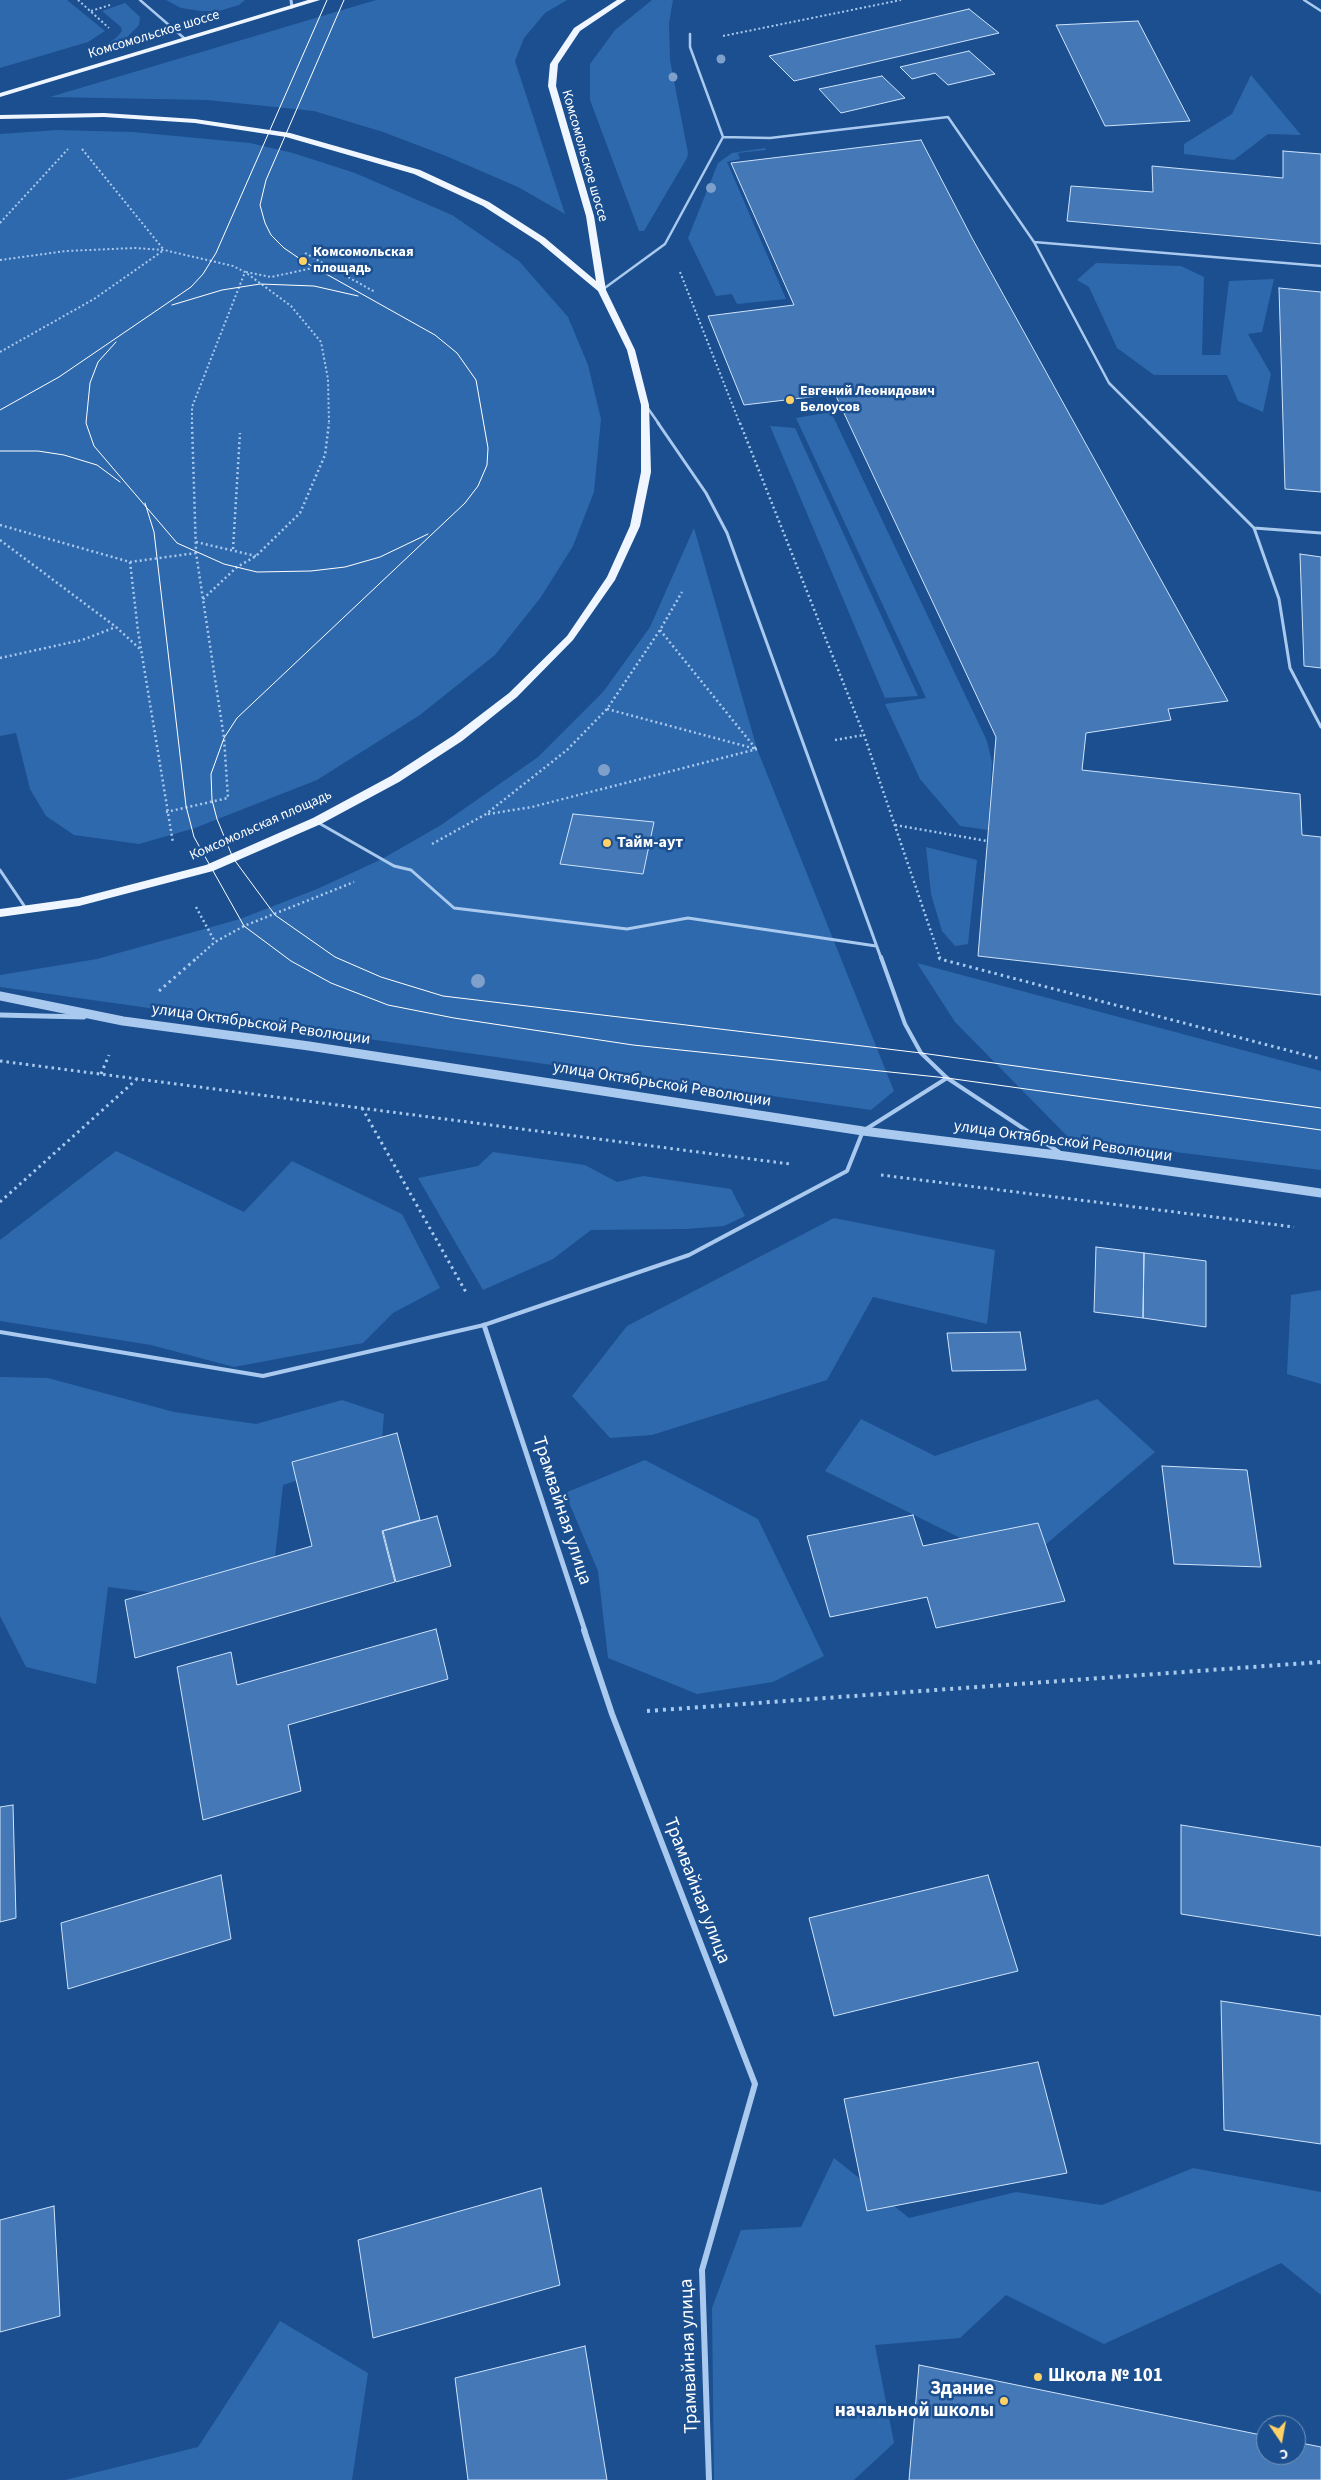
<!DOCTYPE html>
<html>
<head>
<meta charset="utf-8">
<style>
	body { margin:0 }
	#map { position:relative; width:1321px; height:2480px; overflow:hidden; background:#1b4f8f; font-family:"Source Sans 3",sans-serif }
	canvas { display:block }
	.north { position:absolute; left:1256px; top:2415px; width:50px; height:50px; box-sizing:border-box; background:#1b4f8f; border:1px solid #7695bc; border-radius:50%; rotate:168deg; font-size:14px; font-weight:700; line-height:20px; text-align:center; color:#fff }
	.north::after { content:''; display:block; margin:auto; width:18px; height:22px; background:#ffd166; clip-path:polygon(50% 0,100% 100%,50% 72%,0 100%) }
</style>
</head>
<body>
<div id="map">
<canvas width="1321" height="2480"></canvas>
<div class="north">С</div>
</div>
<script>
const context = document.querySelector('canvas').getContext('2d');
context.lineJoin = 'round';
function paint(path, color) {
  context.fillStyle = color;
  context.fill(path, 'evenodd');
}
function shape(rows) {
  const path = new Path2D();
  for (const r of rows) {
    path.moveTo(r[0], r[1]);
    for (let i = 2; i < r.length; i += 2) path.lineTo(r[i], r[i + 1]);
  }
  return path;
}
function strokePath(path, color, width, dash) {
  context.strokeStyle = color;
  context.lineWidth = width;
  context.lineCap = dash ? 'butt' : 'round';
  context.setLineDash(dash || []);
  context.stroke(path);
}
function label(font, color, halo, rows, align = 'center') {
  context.font = font + ' "Source Sans 3",sans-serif';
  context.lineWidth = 5;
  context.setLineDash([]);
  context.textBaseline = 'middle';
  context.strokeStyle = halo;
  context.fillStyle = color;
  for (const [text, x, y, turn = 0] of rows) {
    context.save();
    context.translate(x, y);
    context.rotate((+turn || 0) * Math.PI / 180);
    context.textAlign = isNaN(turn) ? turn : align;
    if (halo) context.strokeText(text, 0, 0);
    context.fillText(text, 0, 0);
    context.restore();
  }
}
paint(shape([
	[0,0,67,0,105,31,88,42,0,68],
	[166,0,245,0,239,5,219,11,201,11,181,8],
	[376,0,567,0,545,13,524,38,515,61,565,214,518,187,446,156,383,132,314,111,207,100,50,97],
	[652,0,673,0,669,23,670,60,688,153,687,158,644,231,639,231,590,100,590,64,615,30],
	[125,3,140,17,139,25,126,38,105,46,117,37,122,31,121,27,102,11],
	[1251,75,1301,135,1268,134,1234,160,1184,154,1184,144,1232,114],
	[57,130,133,132,250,143,293,153,355,173,452,215,519,261,568,317,588,365,601,419,594,492,573,546,541,597,495,655,420,715,317,780,195,828,139,844,74,835,46,816,30,789,16,733,0,736,0,134],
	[765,148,766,150,738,153,740,159,727,162,786,299,737,304,732,294,716,296,688,238,718,163,732,153],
	[1096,263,1181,266,1204,277,1202,355,1220,355,1229,281,1274,279,1262,332,1248,334,1271,374,1263,412,1238,401,1227,375,1154,375,1117,348,1089,287,1077,280],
	[831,412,987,741,992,762,988,830,960,826,920,779,885,704,926,698,796,418],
	[770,426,795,428,918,696,885,698],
	[694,528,757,749,894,1091,871,1110,0,987,0,975,97,959,240,919,317,889,382,859,441,825,538,757,603,692,650,627],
	[926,847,977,860,968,944,955,946,942,931,931,894],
	[917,963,1321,1071,1321,1170,1070,1139,955,1022],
	[116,1151,244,1212,292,1161,402,1214,440,1288,393,1313,363,1343,234,1367,151,1345,0,1321,0,1240],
	[493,1152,585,1165,617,1182,643,1176,731,1189,745,1216,724,1226,686,1229,591,1230,553,1259,483,1290,418,1178,478,1166],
	[834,1218,995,1250,987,1324,873,1297,827,1380,652,1435,610,1438,572,1396,627,1326],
	[1321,1290,1321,1384,1287,1374,1291,1295],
	[0,1377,48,1378,174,1412,256,1424,342,1400,384,1414,381,1453,283,1485,274,1567,204,1599,108,1587,96,1684,26,1667,0,1616],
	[1097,1399,1155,1452,1019,1567,825,1471,861,1419,935,1456],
	[645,1460,758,1519,824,1656,773,1682,697,1694,608,1658,598,1571,565,1493],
	[834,2158,909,2218,1016,2192,1102,2205,1193,2168,1321,2192,1321,2295,1281,2263,1104,2344,1006,2295,960,2338,875,2345,894,2443,854,2480,714,2480,712,2308,741,2230,801,2227],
	[280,2321,368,2373,352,2480,65,2480,198,2447]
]), '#2e69ad');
const building = shape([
	[969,9,999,33,794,81,769,56,969,9],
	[1138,21,1190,121,1105,126,1056,25,1138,21],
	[969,51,995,74,948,85,935,73,912,79,900,67,969,51],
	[882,76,905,98,841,113,819,89,882,76],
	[921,140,972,238,1228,701,1168,709,1171,720,1086,733,1082,770,1300,794,1302,835,1321,837,1321,995,978,956,996,737,835,394,744,405,708,316,794,305,731,163,921,140],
	[1283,151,1321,154,1321,244,1067,221,1071,186,1153,192,1152,166,1283,178,1283,151],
	[1279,288,1321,292,1321,492,1285,489,1279,288],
	[1300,554,1321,557,1321,668,1304,666,1300,554],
	[573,814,654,822,643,874,560,864,573,814],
	[1096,1247,1144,1253,1143,1318,1094,1312,1096,1247],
	[1144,1253,1206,1261,1206,1327,1143,1318,1144,1253],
	[1020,1332,1026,1370,952,1371,947,1333,1020,1332],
	[397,1433,420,1520,382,1531,395,1582,135,1658,125,1600,312,1546,292,1462,397,1433],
	[1162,1466,1247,1470,1261,1567,1174,1564,1162,1466],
	[913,1515,923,1546,1038,1523,1065,1601,936,1628,927,1597,830,1617,807,1536,913,1515],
	[437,1516,451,1566,396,1582,383,1531,437,1516],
	[436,1629,448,1679,288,1725,301,1791,203,1820,177,1667,231,1652,237,1685,436,1629],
	[13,1805,16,1918,0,1922,0,1807,13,1805],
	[1181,1825,1321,1847,1321,1936,1181,1914,1181,1825],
	[221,1875,231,1939,68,1989,61,1923,221,1875],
	[988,1875,1018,1971,834,2016,809,1918,988,1875],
	[1221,2001,1321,2016,1321,2144,1224,2130,1221,2001],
	[1038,2062,1067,2173,867,2211,844,2099,1038,2062],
	[541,2188,560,2285,373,2338,358,2240,541,2188],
	[54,2206,60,2316,0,2332,0,2220,54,2206],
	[585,2346,607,2480,468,2480,455,2378,585,2346],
	[919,2365,1266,2436,1266,2455,1296,2455,1296,2442,1321,2447,1321,2480,909,2480,919,2365]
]);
paint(building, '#4478b7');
strokePath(building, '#cfe3fa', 1);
strokePath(shape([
	[78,0,109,28],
	[91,11,110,5],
	[723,36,901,0],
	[82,149,164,250],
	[0,223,68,149],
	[305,253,375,292],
	[0,260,66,251,135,248,164,250,233,266,245,272,291,306,321,342,328,379,329,424],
	[246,272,271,277,327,265],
	[680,272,740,424],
	[0,352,94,299,164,250],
	[192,424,192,407,245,272]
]), '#a9c9ee', 2, [2, 2.5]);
strokePath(shape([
	[740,423,864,735,940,958],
	[0,525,130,562,196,553],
	[0,540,116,627,140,649],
	[196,542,256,556],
	[233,549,240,433],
	[130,562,138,631,173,843],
	[203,599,237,567,256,556,300,513,325,455,329,423],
	[660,630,756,749],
	[0,658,82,640,116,627],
	[607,709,756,749],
	[835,740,864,735],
	[166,812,228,798,224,738,196,553,192,423],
	[488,814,532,807,757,749],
	[895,825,987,841],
	[432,844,486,814,567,750,607,709,660,630,682,592],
	[196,907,215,942],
	[197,958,215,942,244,926,354,882]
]), '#a9c9ee', 2.5, [2, 3]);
strokePath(shape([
	[939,957,940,959,1321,1059],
	[159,991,198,957],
	[0,1061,790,1164],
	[101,1074,109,1055],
	[362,1108,467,1294],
	[881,1175,1294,1227],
	[0,1202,137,1079]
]), '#a9c9ee', 3, [2.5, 4]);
strokePath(shape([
	[647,1711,1321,1662]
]), '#a9c9ee', 4, [3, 5]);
strokePath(shape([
	[140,0,184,38],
	[1304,0,1321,11],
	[723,137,770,138,948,117,1034,242,1321,266],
	[1034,242,1109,383,1150,424],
	[602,290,665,244,723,137,690,47,690,34],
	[647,407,659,424]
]), '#a9c9ee', 2.5);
strokePath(shape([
	[658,423,706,493,727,533,881,958],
	[1149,423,1254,528,1279,599,1290,668,1321,727],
	[1254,528,1321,533],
	[317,822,394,866,411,870,454,908,627,929,688,918,876,946],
	[0,870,27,910]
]), '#a9c9ee', 3);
strokePath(shape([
	[881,957,905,1024,921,1053,947,1078,1059,1152],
	[0,1332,263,1376,484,1325,689,1255,847,1171,863,1131,947,1078]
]), '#a9c9ee', 4);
strokePath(shape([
	[291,0,292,7]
]), '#a9c9ee', 3);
strokePath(shape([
	[0,1015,84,1017],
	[484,1325,585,1631]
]), '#a9c9ee', 5);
strokePath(shape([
	[584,1630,612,1714,755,2084,702,2270,709,2480]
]), '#a9c9ee', 6);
strokePath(shape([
	[0,996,123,1021,309,1046,863,1131,1065,1156,1321,1193]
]), '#a9c9ee', 9);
paint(shape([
	[308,0,320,0,0,97,0,93,308,0],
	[617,0,626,0,580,31,558,64,556,86,594,216,606,290,635,350,649,405,651,472,640,526,615,580,573,640,517,697,462,741,399,782,321,824,213,871,79,906,0,917,0,909,79,898,206,865,313,818,391,776,454,735,509,693,567,636,607,577,630,526,641,472,641,405,627,350,598,291,539,242,483,206,414,174,286,137,195,123,104,117,0,119,0,115,104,113,195,119,290,133,420,170,489,202,545,238,596,281,586,216,548,86,550,64,574,28,617,0]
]), '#f0f6ff');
strokePath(shape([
	[344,0,266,180,260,205,265,223,271,235,284,248,303,261,435,335,457,353,476,380,488,448,487,465,478,486,465,503,237,718,224,738,211,774,212,800,217,819,233,858,275,915,335,957,381,977,443,996,921,1053,1321,1108],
	[172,305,222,290,260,284,314,286,358,296],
	[116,342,98,362,90,383,86,423,94,446,177,543,224,564,257,572,311,571,345,567,380,557,428,534],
	[0,410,59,377,191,287,203,274,216,253,327,0],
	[0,451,38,451,64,455,97,465,120,482],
	[145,503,154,532,186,806,194,837,244,926,291,961,331,983,388,1005,454,1018,633,1045,947,1078,1321,1130]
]), '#fff', 1);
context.fillStyle = '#7ea0ca';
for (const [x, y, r] of [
	[721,59,4.5],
	[673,77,4.5],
	[711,188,5],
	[604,770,6],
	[478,981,7]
]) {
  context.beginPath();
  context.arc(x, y, r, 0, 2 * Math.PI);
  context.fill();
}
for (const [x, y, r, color] of [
	[303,261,5,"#ffd166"],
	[790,400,5,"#ffd166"],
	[607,843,5,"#ffd166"],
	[1038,2377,5,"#ffd166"],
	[1004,2401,5,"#ffd166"]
]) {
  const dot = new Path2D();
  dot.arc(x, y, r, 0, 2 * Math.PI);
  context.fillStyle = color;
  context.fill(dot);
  strokePath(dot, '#1b4f8f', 2);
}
label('14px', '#fff', '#1b4f8f', [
	["Комсомольское шоссе",154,35,-17],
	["Комсомольское шоссе",584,156,74],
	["Комсомольская площадь",261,826,-24]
]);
label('bold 14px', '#fff', '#1b4f8f', [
	["Комсомольская",313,253],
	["площадь",313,269],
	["Евгений Леонидович",800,392],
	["Белоусов",800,408]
], 'left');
label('bold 16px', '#fff', '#1b4f8f', [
	["Тайм-аут",617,843]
], 'left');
label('16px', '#fff', '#1b4f8f', [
	["улица Октябрьской Революции",261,1025,8],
	["улица Октябрьской Революции",662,1085,9],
	["улица Октябрьской Революции",1063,1142,8]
]);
label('19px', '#fff', '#1b4f8f', [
	["Трамвайная улица",561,1511,72],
	["Трамвайная улица",696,1891,69],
	["Трамвайная улица",690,2356,-92]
]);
label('bold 19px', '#fff', '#1b4f8f', [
	["Школа № 101",1048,2377],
	["Здание",994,2390,"right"],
	["начальной школы",994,2412,"right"]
], 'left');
</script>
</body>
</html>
